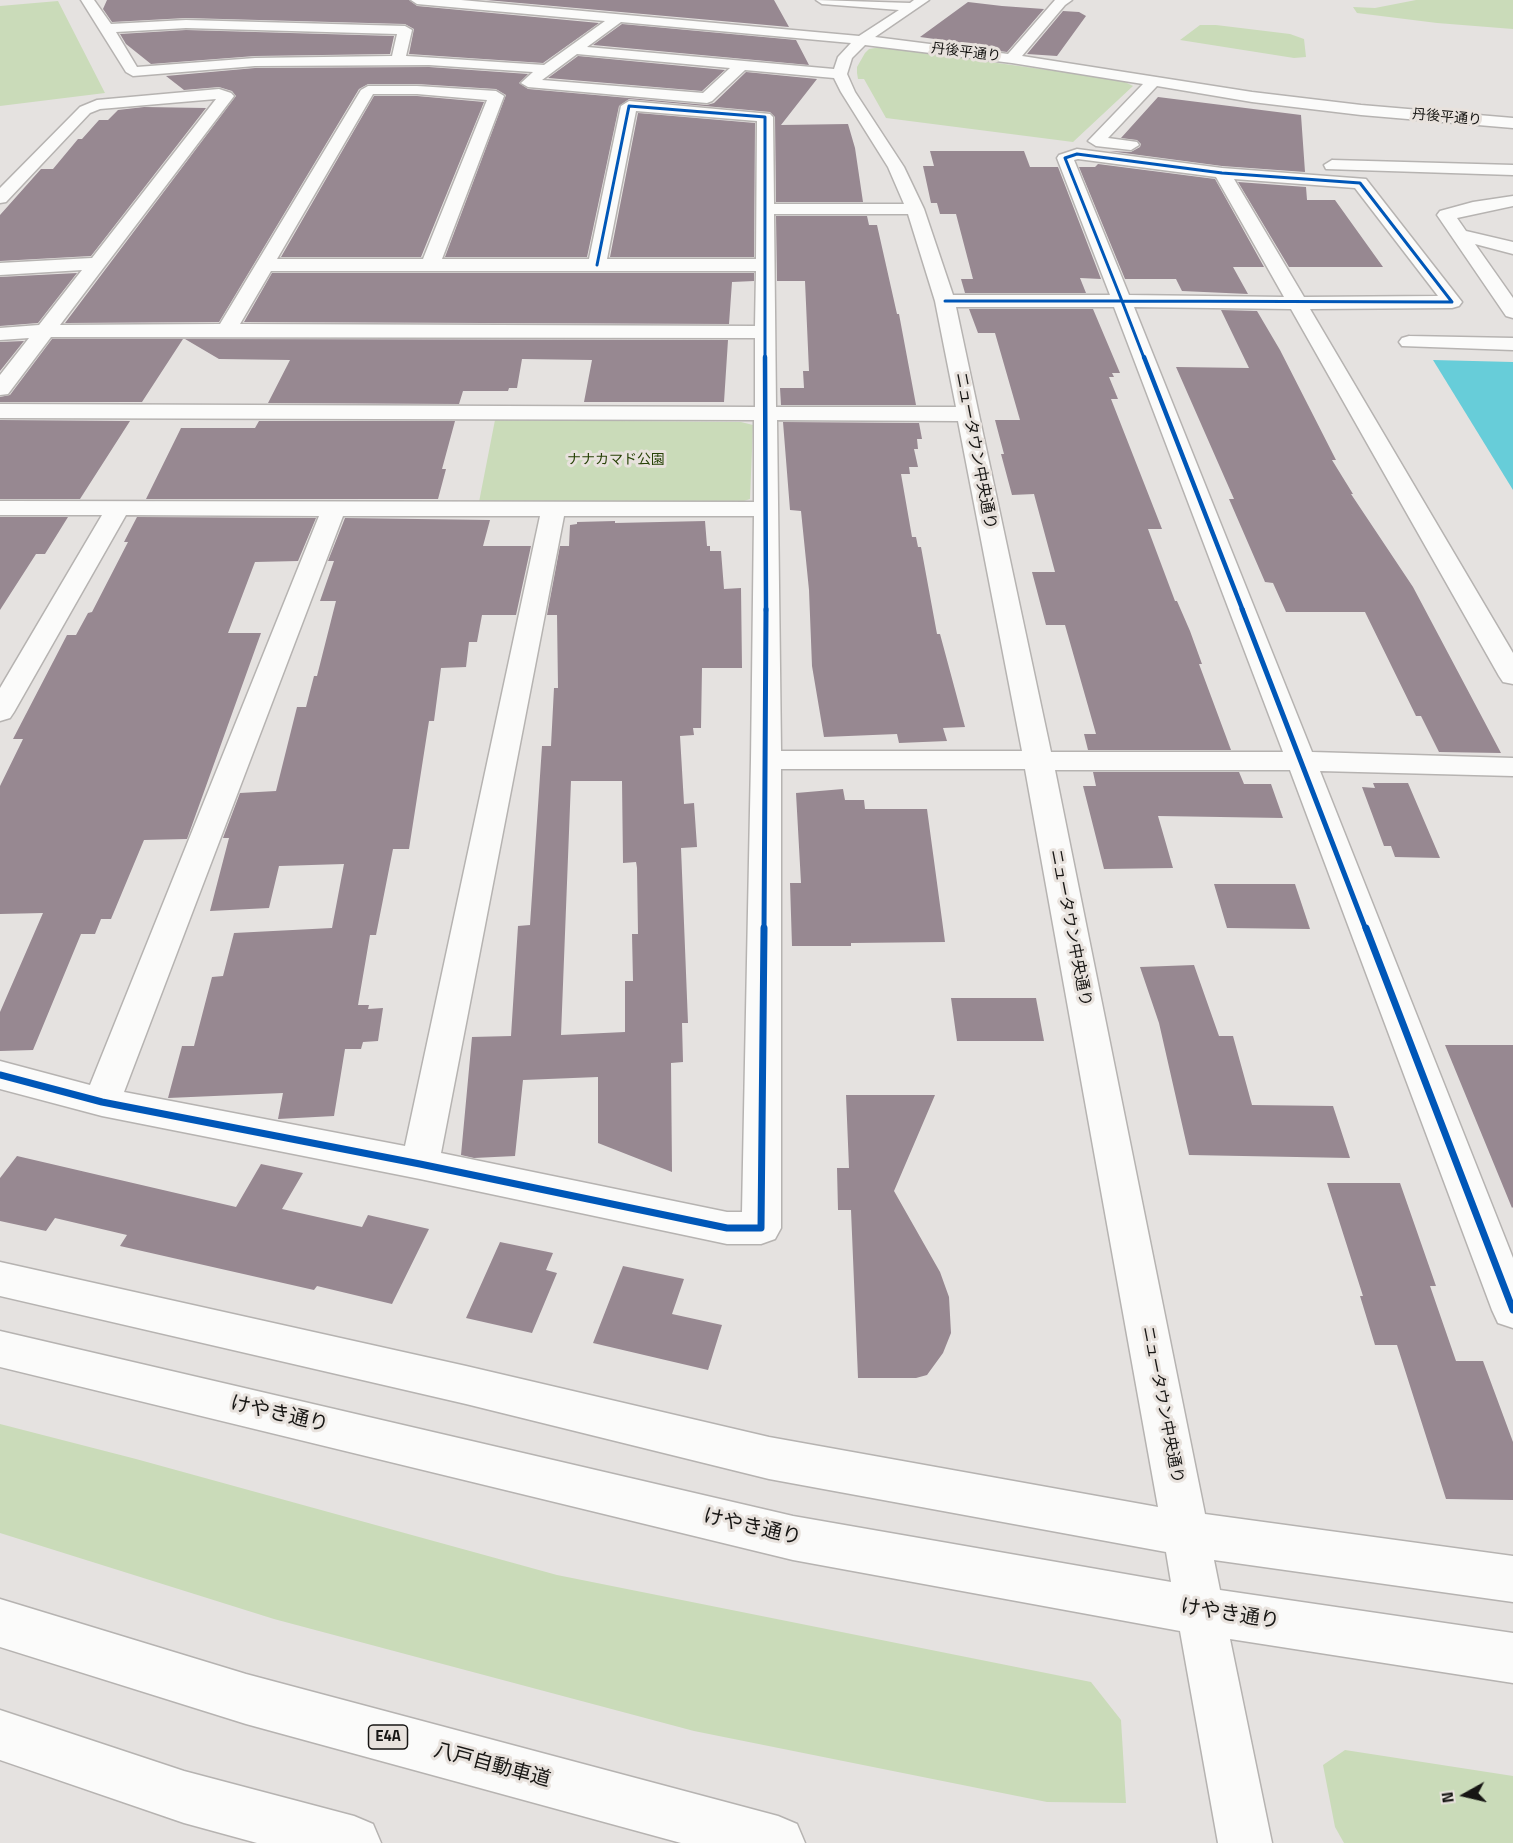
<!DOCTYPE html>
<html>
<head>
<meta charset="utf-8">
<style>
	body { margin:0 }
	#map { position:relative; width:1513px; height:1843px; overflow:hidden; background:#e5e2e0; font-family:"Titillium Web",sans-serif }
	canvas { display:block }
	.north { position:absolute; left:1435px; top:1765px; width:60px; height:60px; -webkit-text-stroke:4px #e8e2dd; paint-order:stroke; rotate:262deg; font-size:16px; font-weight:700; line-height:24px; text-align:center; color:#171614 }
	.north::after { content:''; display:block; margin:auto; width:21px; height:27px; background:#171614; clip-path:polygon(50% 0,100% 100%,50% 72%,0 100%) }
</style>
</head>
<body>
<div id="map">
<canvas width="1513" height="1843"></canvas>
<div class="north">N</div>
</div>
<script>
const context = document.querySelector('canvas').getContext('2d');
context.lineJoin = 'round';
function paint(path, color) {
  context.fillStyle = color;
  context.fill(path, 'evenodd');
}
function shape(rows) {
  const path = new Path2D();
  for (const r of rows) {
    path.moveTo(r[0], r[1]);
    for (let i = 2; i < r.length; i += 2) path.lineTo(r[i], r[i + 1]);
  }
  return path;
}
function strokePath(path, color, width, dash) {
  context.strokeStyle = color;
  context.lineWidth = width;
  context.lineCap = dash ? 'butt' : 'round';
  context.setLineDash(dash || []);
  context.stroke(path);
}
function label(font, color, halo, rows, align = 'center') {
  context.font = font + ' "Titillium Web","Noto Sans JP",sans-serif';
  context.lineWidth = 6;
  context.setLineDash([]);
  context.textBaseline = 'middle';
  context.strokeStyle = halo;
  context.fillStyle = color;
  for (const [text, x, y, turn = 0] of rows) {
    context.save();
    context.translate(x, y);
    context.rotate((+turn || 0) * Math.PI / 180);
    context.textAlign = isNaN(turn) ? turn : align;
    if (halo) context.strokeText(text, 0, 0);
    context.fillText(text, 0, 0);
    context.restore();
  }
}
paint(shape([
	[1416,0,1513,0,1513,29,1437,23,1357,13,1353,7,1375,8],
	[58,1,105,93,0,106,0,6],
	[1200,25,1216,25,1290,34,1304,39,1306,57,1294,58,1180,40],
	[881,47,1099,77,1125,82,1133,86,1073,142,886,118,864,79,858,79,857,73,857,67,865,53,869,49],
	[495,420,741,422,753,425,750,499,741,502,479,502],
	[0,1424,136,1459,557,1575,1091,1682,1121,1720,1126,1803,1047,1802,694,1731,274,1619,0,1533],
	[1345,1750,1513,1776,1513,1843,1344,1843,1335,1827,1323,1765]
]), '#cadbb9');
paint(shape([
	[1433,360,1513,362,1513,490]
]), '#67cdd9');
paint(shape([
	[107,0,409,0,417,6,599,23,543,63,409,54,414,29,405,24,186,18,112,22,103,9],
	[486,0,774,0,789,27],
	[968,2,1002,6,1044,9,1007,52,976,48,979,45,920,37],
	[1063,11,1079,12,1086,16,1057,56,1027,54],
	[622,24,796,40,809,65,593,45],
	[186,30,394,36,390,54,255,56,151,64,126,44,120,34],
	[578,56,725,70,702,91,548,78],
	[429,67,528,74,519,83,528,89,707,105,714,103,746,72,817,79,781,125,848,124,855,148,863,202,776,202,775,117,770,112,629,99,619,106,587,257,445,257,506,95,496,89,417,84,368,84,359,89,219,322,65,323,236,96,232,91,219,87,184,90,166,76,255,68],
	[374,96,417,96,484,102,421,257,281,257],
	[1158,97,1301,115,1305,172,1222,166,1109,151,1131,152,1140,147,1141,144,1137,140,1121,138],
	[144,107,206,108,91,256,0,261,0,215,41,169,53,169,78,139,82,139,99,120,108,120,118,110],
	[638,113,755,123,754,257,610,257],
	[930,151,1024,151,1030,167,1058,167,1101,279,1080,278,1086,293,965,293,961,279,973,279,956,214,940,214,937,203,931,203,923,166,934,166],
	[1098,164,1215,179,1264,267,1233,267,1248,294,1182,291,1176,279,1125,279,1079,167,1095,167],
	[1238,182,1306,187,1307,200,1335,200,1383,267,1289,267],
	[776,216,867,216,869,225,877,225,897,314,899,314,916,405,781,405,780,388,804,388,803,371,809,371,805,281,777,281],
	[77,273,38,323,0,326,0,277],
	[272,273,754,273,754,281,732,282,729,324,244,322],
	[969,309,1093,309,1120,373,1112,373,1114,377,1109,377,1118,399,1111,399,1162,529,1148,529,1175,601,1177,601,1190,631,1202,664,1199,664,1231,750,1088,750,1084,734,1096,734,1065,625,1046,625,1032,572,1055,572,1034,494,1012,495,1001,454,1004,454,995,420,1020,420,995,333,978,333],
	[1221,310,1257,311,1280,350,1336,460,1332,460,1353,494,1351,494,1413,587,1501,753,1439,752,1421,716,1416,716,1365,612,1286,612,1273,583,1265,582,1229,499,1234,499,1176,367,1249,368],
	[52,339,183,339,142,402,0,402,0,397,10,395],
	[185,339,728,340,724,402,584,402,592,360,522,359,517,388,509,388,508,391,463,391,459,404,268,403,290,360,219,359],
	[24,341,0,371,0,342],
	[0,420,130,421,80,499,0,499],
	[259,421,455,421,442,469,446,469,438,499,146,499,181,428,255,428],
	[783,422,919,423,922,439,917,439,918,449,914,449,918,467,909,467,910,474,901,474,912,537,916,537,918,547,921,547,937,634,940,634,965,727,943,728,947,741,899,743,897,734,824,737,812,666,809,590,801,511,790,510],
	[0,517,68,517,45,554,36,554,0,610],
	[137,517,316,518,298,561,255,562,228,633,261,633,187,839,144,840,111,919,101,919,95,934,81,934,33,1050,0,1051,0,1012,43,913,0,914,0,786,23,739,13,739,67,635,76,635,88,613,92,612,128,542,124,542],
	[345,518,490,520,483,546,531,546,516,615,482,615,477,642,469,642,466,667,441,668,434,721,429,721,409,849,393,849,376,935,370,935,358,1005,369,1005,368,1009,383,1008,378,1041,363,1042,361,1049,345,1049,334,1116,278,1119,283,1093,168,1098,182,1046,194,1046,212,977,223,976,234,933,332,928,344,864,279,866,269,908,210,911,229,838,223,838,240,793,276,791,297,707,306,707,314,676,317,676,336,601,320,601,334,561,328,561],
	[615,521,615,523,705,521,707,546,710,546,710,551,721,551,724,589,741,588,742,668,702,668,701,728,693,728,694,735,680,736,684,804,694,803,697,847,681,848,688,1023,682,1023,683,1062,671,1063,672,1172,598,1143,598,1077,523,1080,515,1156,474,1158,461,1155,472,1037,511,1036,518,926,530,925,542,746,551,746,554,688,558,688,557,615,547,615,560,546,569,546,570,525,577,524,577,522],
	[571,781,622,781,623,863,636,862,637,868,638,934,632,934,633,981,625,981,625,1032,561,1035],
	[1093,772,1239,772,1244,784,1271,784,1283,818,1158,816,1173,868,1104,869,1083,786,1096,786],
	[1373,783,1408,783,1440,858,1395,857,1391,846,1384,846,1362,787,1375,788],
	[843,789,845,800,864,800,865,809,927,809,945,942,851,943,851,946,792,946,790,883,801,883,796,793],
	[1214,884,1295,884,1310,929,1227,928],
	[1194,965,1219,1036,1233,1036,1252,1105,1333,1106,1350,1158,1189,1155,1159,1023,1140,967],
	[951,998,1036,998,1044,1041,957,1041],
	[1445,1045,1513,1045,1513,1207,1512,1208],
	[846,1095,935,1095,894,1191,940,1272,949,1297,951,1333,943,1353,927,1375,916,1378,858,1378,851,1210,838,1210,837,1168,849,1168],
	[17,1156,236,1207,261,1164,303,1173,282,1209,362,1227,368,1215,429,1229,392,1304,317,1286,314,1290,120,1246,127,1235,55,1218,46,1231,0,1221,0,1178],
	[1327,1183,1400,1183,1436,1286,1430,1286,1456,1361,1483,1361,1513,1442,1513,1500,1446,1499,1397,1345,1375,1345,1360,1296,1363,1296],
	[500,1242,553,1253,546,1270,557,1273,532,1333,466,1318],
	[623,1266,684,1279,672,1314,722,1325,708,1370,593,1343]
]), '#978891');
const minor = shape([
	[81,0,94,0,111,24,186,20,405,26,412,30,406,56,544,65,605,21,417,4,411,0,461,0,859,36,899,10,822,4,816,0,910,3,914,0,929,0,875,37,1008,54,1055,0,1072,0,1065,5,1022,56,1252,92,1361,105,1513,118,1513,128,1361,115,1252,102,1157,86,1108,138,1137,142,1139,145,1131,150,1096,146,1088,141,1143,84,1012,63,865,45,852,58,847,74,855,92,904,167,924,209,953,295,1110,295,1057,158,1059,155,1077,149,1222,168,1366,179,1462,302,1459,306,1452,308,1310,309,1513,653,1513,684,1503,682,1499,676,1291,309,1134,307,1312,752,1513,758,1513,776,1320,771,1513,1258,1513,1328,1498,1323,1492,1310,1290,770,1055,770,1205,1514,1513,1556,1513,1602,1214,1560,1220,1590,1513,1633,1513,1683,1230,1639,1272,1843,1218,1843,1180,1631,793,1560,0,1367,0,1331,793,1516,1171,1582,1166,1552,769,1479,466,1404,0,1296,0,1262,466,1366,769,1437,1158,1507,1025,769,781,769,781,1228,775,1239,761,1244,727,1244,420,1179,102,1116,0,1089,0,1061,90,1085,319,516,126,515,14,712,10,718,0,721,0,688,102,515,0,515,0,501,754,502,754,420,0,418,0,404,755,407,755,338,51,337,8,394,0,395,0,375,29,338,0,340,0,328,39,325,82,270,0,275,0,263,92,258,216,99,100,109,90,113,6,202,0,203,0,188,80,107,97,100,219,89,231,93,234,96,60,325,220,324,361,90,368,86,417,86,496,91,504,96,442,259,589,259,621,106,629,101,770,114,773,117,774,204,904,204,888,167,841,92,834,78,745,70,712,101,707,103,528,87,521,83,533,72,429,65,255,66,133,76,126,72,81,0],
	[621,22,851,43,838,57,834,69,587,47,621,22],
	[186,28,397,34,392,56,255,58,137,67,116,32,186,28],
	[577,54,730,68,703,93,542,80,577,54],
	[373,94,417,94,487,100,423,259,277,259,373,94],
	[636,111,757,121,756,259,607,259,636,111],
	[1078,159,1216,177,1284,297,1129,295,1074,160,1078,159],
	[1234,179,1355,188,1438,296,1304,297,1234,179],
	[774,214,908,214,935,301,956,407,776,407,774,214],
	[271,271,756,271,755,326,240,324,271,271],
	[956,307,1114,307,1283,752,1051,752,956,307],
	[777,420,958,421,1022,751,781,751,777,420],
	[343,516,540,516,405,1146,124,1092,343,516],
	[564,516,754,516,751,760,742,1212,727,1212,441,1153,564,516],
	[1332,160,1513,165,1513,175,1326,169,1324,165,1332,160],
	[1513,196,1513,206,1457,218,1466,231,1513,242,1513,254,1475,244,1513,298,1513,318,1506,316,1437,215,1440,211,1473,202,1513,196],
	[1409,336,1513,338,1513,350,1402,346,1399,342,1402,338,1409,336]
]);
const highway = shape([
	[0,1599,246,1674,778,1816,797,1824,805,1843,681,1843,246,1724,0,1647,0,1599],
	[0,1710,184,1771,354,1816,373,1824,381,1843,257,1843,184,1823,0,1760,0,1710]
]);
strokePath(minor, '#b6b3b1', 3);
strokePath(highway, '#b6b3b1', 3);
paint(minor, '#fbfbfa');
paint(highway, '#fbfbfa');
strokePath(shape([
	[1077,154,1222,173,1360,183,1452,302,1122,301,1065,158,1077,154],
	[597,265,629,106,765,117,765,358],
	[945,301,1122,301],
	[1122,301,1144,358]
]), '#0057b8', 3);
strokePath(shape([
	[765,357,766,611],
	[1144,357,1243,611]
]), '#0057b8', 4.5);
strokePath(shape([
	[1242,609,1366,930],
	[764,930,766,609]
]), '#0057b8', 5);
strokePath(shape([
	[1366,928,1513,1310],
	[0,1075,102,1102,420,1164,727,1228,761,1228,764,928]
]), '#0057b8', 7);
label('14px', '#171614', '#e8e2dd', [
	["丹後平通り",966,53,7],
	["丹後平通り",1447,118,5]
]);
label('14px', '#274206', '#e8e2dd', [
	["ナナカマド公園",616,461]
]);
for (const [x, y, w] of [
	[388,1737,39]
]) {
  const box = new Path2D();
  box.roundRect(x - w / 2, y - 12, w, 24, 4.5);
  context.fillStyle = '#e8e2dd';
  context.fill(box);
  strokePath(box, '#171614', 1.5);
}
label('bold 15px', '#171614', null, [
	["E4A",388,1737]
]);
label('16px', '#171614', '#e8e2dd', [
	["ニュータウン中央通り",975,451,79],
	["ニュータウン中央通り",1070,928,79],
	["ニュータウン中央通り",1162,1405,79]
]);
label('20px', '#171614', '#e8e2dd', [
	["けやき通り",279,1415,13],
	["けやき通り",752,1528,13],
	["けやき通り",1230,1615,9],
	["八戸自動車道",492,1766,15]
]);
</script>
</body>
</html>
